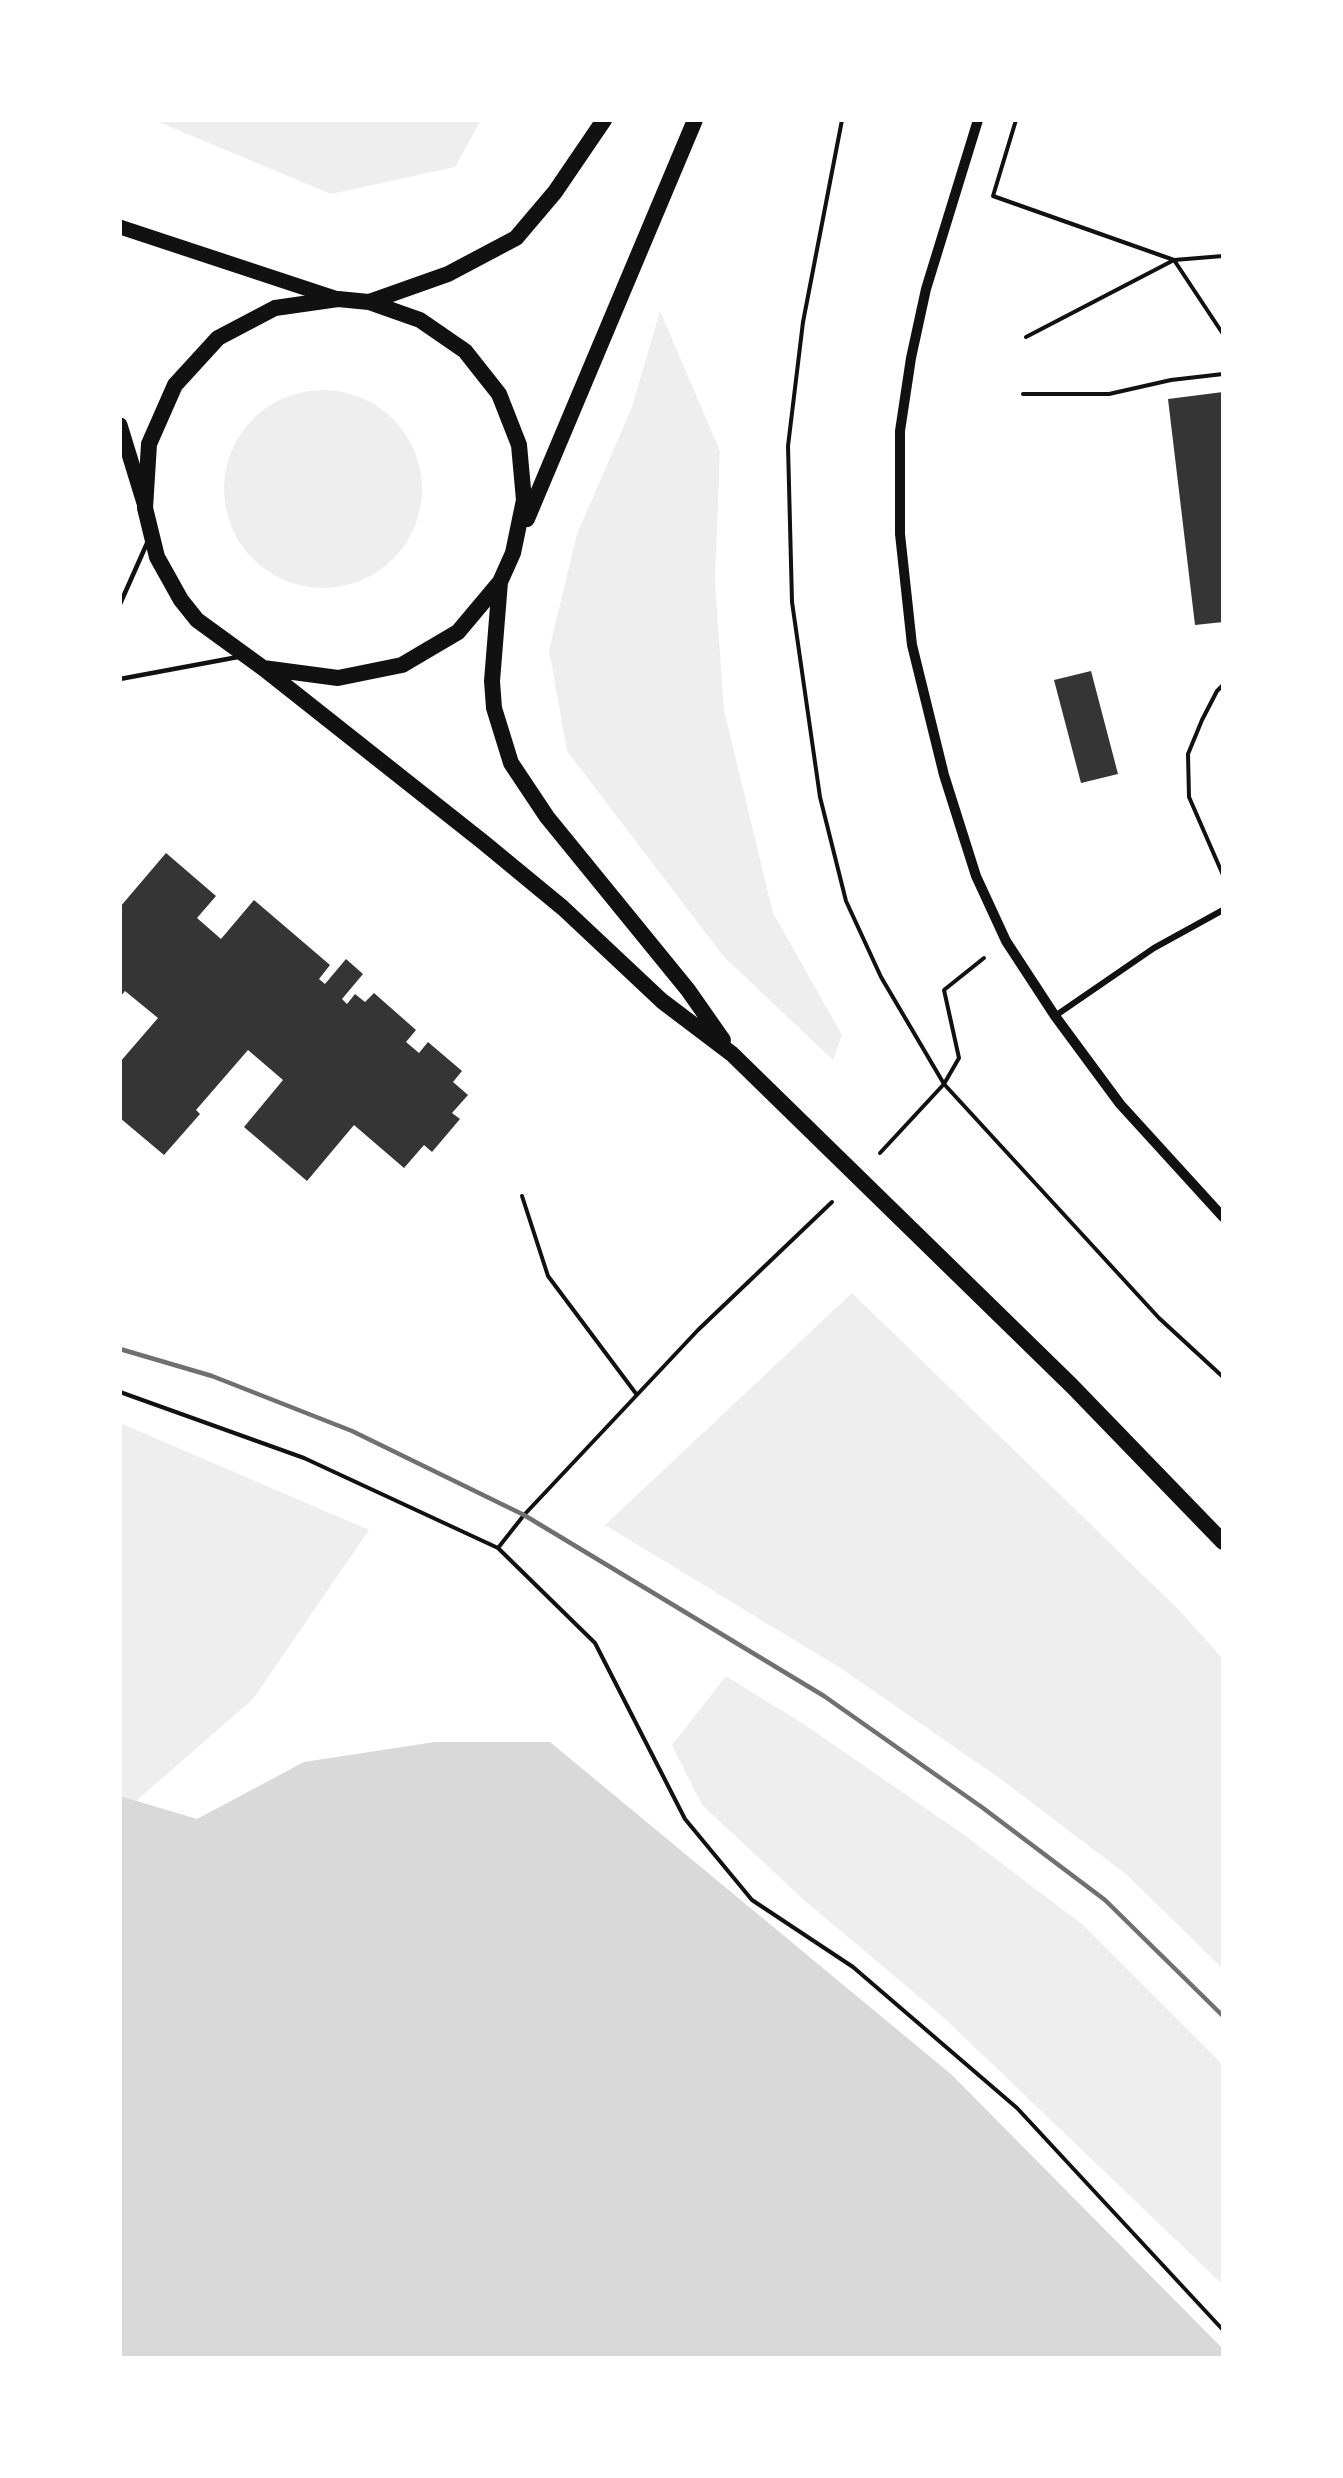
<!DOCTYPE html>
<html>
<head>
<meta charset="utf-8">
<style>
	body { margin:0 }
	#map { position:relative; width:1343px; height:2478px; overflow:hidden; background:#fff; font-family:Helvetica,sans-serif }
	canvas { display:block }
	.frame { position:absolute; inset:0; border:122px solid #fff; pointer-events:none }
</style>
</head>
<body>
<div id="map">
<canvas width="1343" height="2478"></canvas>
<div class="frame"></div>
</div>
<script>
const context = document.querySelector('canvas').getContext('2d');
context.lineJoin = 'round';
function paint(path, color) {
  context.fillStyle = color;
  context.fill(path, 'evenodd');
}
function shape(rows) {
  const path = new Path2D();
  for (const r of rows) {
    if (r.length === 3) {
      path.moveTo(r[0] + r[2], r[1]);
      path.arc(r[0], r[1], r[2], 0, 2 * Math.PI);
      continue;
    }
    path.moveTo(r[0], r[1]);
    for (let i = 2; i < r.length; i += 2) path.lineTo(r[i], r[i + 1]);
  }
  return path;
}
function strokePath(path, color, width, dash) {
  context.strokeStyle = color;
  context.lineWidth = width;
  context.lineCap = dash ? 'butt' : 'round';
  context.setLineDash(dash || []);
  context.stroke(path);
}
paint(shape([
	[154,120,481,120,455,167,331,194],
	[660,311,720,451,715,582,724,710,773,913,842,1035,833,1060,724,957,567,751,549,650,577,534,632,407],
	[323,489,99],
	[852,1293,1180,1611,1223,1659,1223,1969,1127,1875,1002,1780,842,1669,605,1525],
	[120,1423,369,1530,253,1699,136,1801,120,1796],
	[726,1676,805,1725,963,1834,1083,1925,1223,2065,1223,2285,943,2017,804,1900,702,1805,672,1745]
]), '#eee');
paint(shape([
	[435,1742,550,1742,952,2075,1223,2349,1223,2358,120,2358,120,1796,197,1819,304,1762]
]), '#d9d9d9');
paint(shape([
	[1223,392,1223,622,1195,625,1168,399],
	[1091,671,1118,774,1081,783,1054,680],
	[166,853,216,896,197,918,221,939,254,900,330,965,319,979,325,984,346,959,363,974,342,999,347,1004,355,994,365,1002,374,993,416,1030,406,1042,419,1053,428,1042,462,1071,453,1082,468,1095,452,1113,460,1119,432,1152,424,1145,404,1168,354,1125,307,1181,244,1127,283,1080,248,1050,196,1110,200,1114,164,1155,120,1118,120,1062,158,1018,125,991,120,997,120,907]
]), '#353535');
strokePath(shape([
	[842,120,803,322,788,446,792,602,820,797,846,901,881,977,944,1084,1159,1318,1223,1377],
	[1016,120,993,196,1174,260,1223,334],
	[1026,337,1174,260,1223,256],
	[1023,394,1109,394,1171,380,1223,374],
	[1223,685,1217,691,1202,720,1188,754,1189,797,1223,875],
	[880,1153,944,1084,959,1058,944,990,984,958],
	[522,1196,548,1276,637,1395],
	[120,1392,304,1458,498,1548,595,1643,685,1819,752,1900,853,1967,1017,2108,1223,2330],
	[498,1548,524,1515,698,1330,832,1202]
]), '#111', 4);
strokePath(shape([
	[120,604,148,541],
	[120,679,238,657]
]), '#111', 4.5);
strokePath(shape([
	[1055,1016,1154,948,1223,910]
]), '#111', 6);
strokePath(shape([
	[978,120,926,289,911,358,900,431,900,534,912,645,944,775,976,876,1006,941,1055,1016,1120,1104,1223,1217]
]), '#111', 10);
strokePath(shape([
	[120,227,338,299],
	[120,425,144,503]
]), '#111', 15);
strokePath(shape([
	[369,302,448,274,516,238,555,192,604,120],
	[527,519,695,120],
	[500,582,492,681,494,708,511,763,547,817,688,990,723,1040],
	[263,668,338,678,402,665,458,632,500,582,513,553,524,500,519,445,499,394,465,351,420,320,369,302,338,299,275,308,218,338,175,385,149,444,145,508,157,557,181,600,197,620,263,668,483,842,563,908,662,1001,732,1054,1072,1386,1223,1542]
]), '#111', 16);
strokePath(shape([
	[120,1349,212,1376,352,1431,524,1515,665,1600,824,1696,983,1808,1105,1900,1223,2016]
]), '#707070', 4.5);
</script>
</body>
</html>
